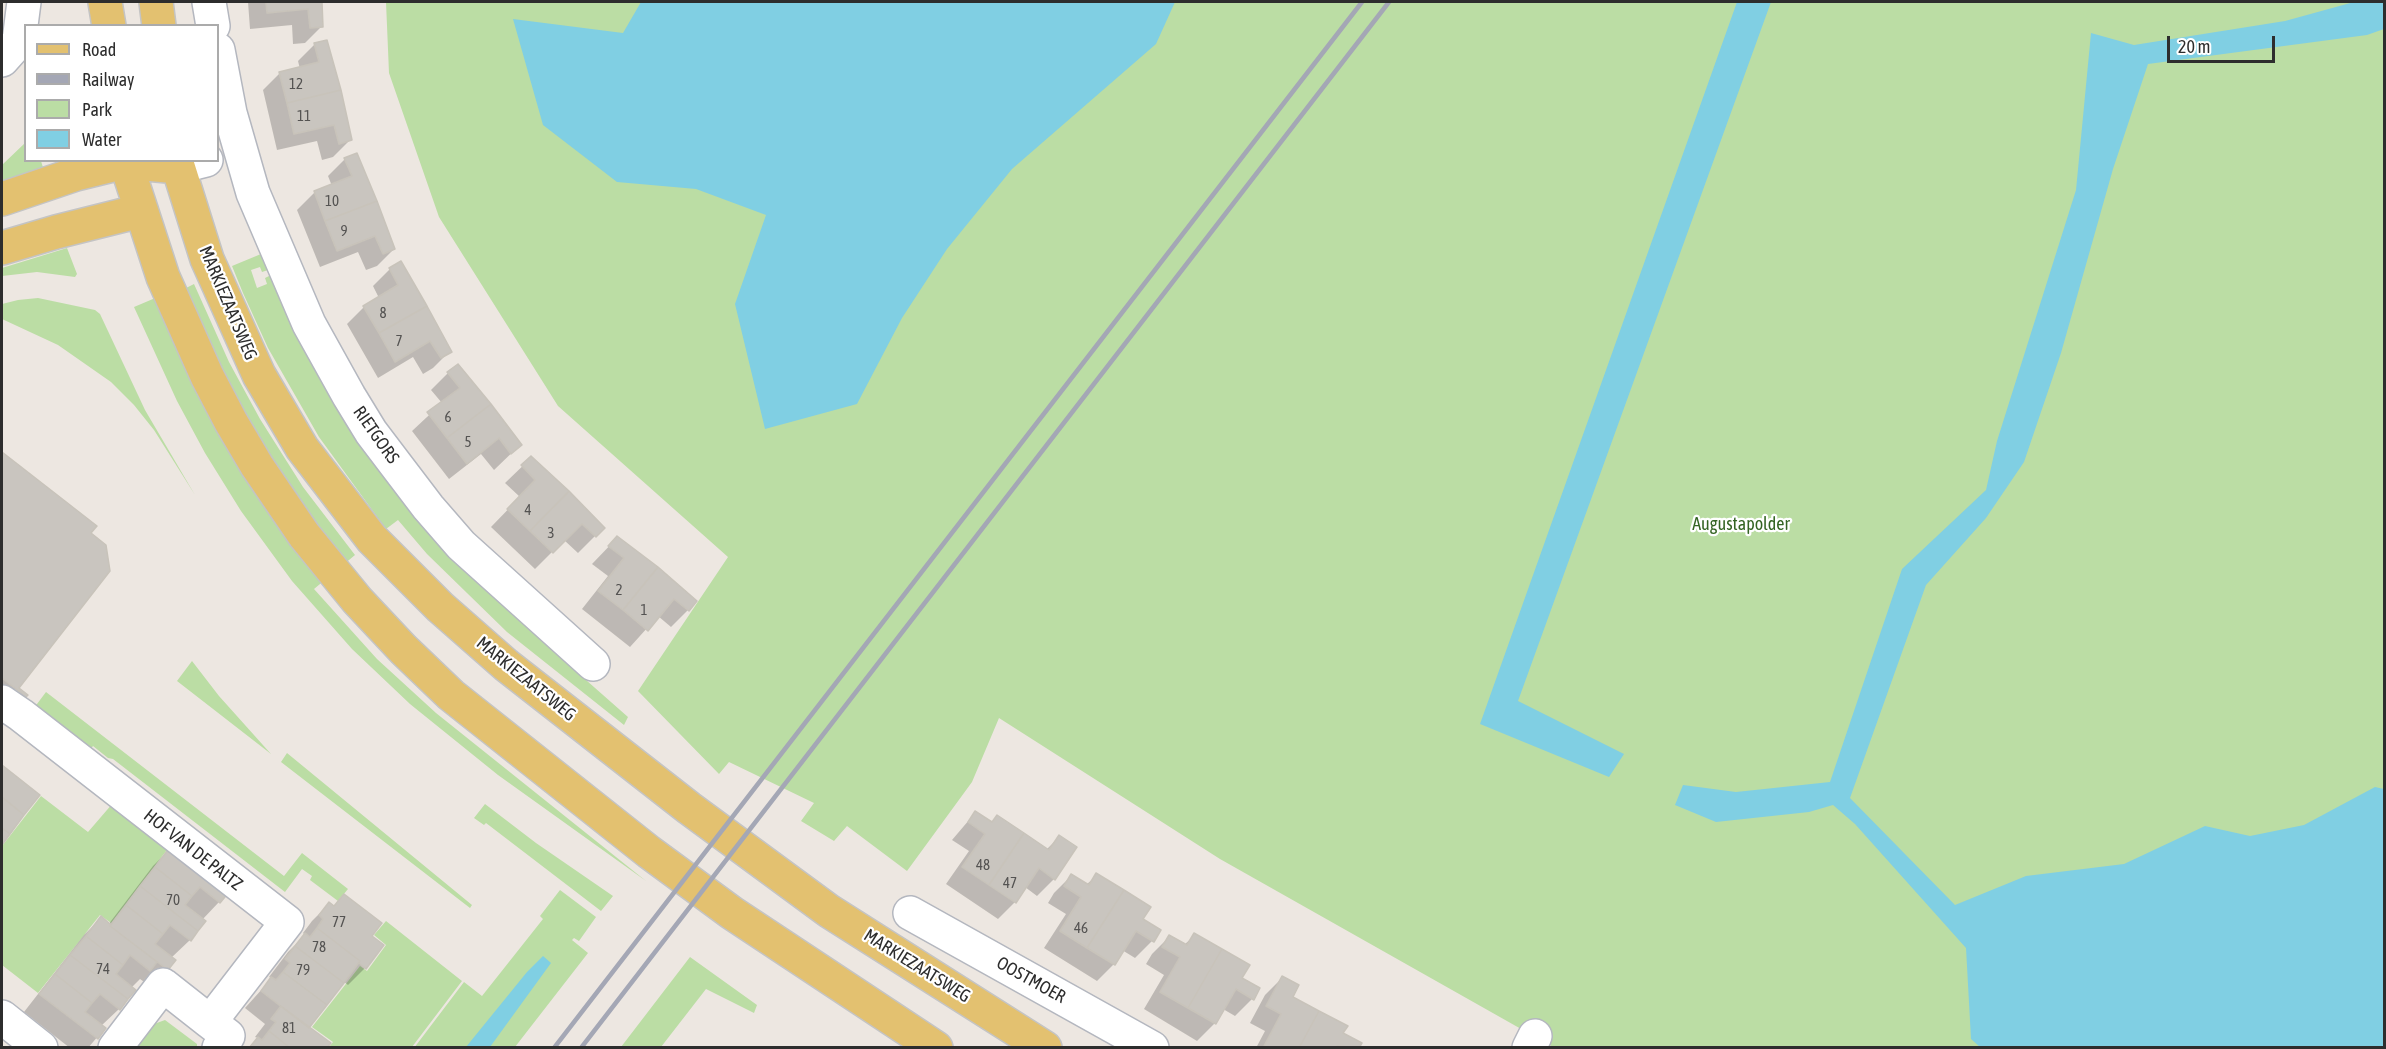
<!DOCTYPE html>
<html>
<head>
<meta charset="utf-8">
<style>
	body { margin:0 }
	#map { position:relative; width:2386px; height:1049px; overflow:hidden; background:#ede7e1; font-family:"Asap Condensed",sans-serif }
	canvas { display:block }
	.frame { position:absolute; inset:0; border:3px solid #2d2d2d; pointer-events:none }
	.legend { position:absolute; left:24px; top:24px; width:195px; height:138px; box-sizing:border-box; background:#fff; border:2px solid #ababab; margin:0; padding:8px 10px; list-style:none; font-size:18px; color:#2d2d2d }
	.legend li { display:flex; align-items:center; gap:12px; height:30px }
	.legend b { width:30px; border:2px solid #ababab }
	.scale { position:absolute; left:2167px; top:36px; width:108px; height:27px; box-sizing:border-box; border:3px solid #2d2d2d; border-top:0; padding-left:8px; font-size:18px; line-height:21px; white-space:nowrap; color:#2d2d2d; -webkit-text-stroke:4px #fff; paint-order:stroke }
</style>
</head>
<body>
<div id="map">
<canvas width="2386" height="1049"></canvas>
<div class="frame"></div>
<ul class="legend">
<li><b style="height:8px;background:#e3c170"></b>Road</li>
<li><b style="height:8px;background:#a4a7b5"></b>Railway</li>
<li><b style="height:16px;background:#bbdda4"></b>Park</li>
<li><b style="height:16px;background:#80cfe3"></b>Water</li>
</ul>
<div class="scale">20 m</div>
</div>
<script>
const context = document.querySelector('canvas').getContext('2d');
context.lineJoin = 'round';
function paint(path, color) {
  context.fillStyle = color;
  context.fill(path, 'evenodd');
}
function shape(rows) {
  const path = new Path2D();
  for (const r of rows) {
    path.moveTo(r[0], r[1]);
    for (let i = 2; i < r.length; i += 2) path.lineTo(r[i], r[i + 1]);
  }
  return path;
}
function strokePath(path, color, width, dash) {
  context.strokeStyle = color;
  context.lineWidth = width;
  context.lineCap = dash ? 'butt' : 'round';
  context.setLineDash(dash || []);
  context.stroke(path);
}
function label(font, color, halo, rows, align = 'center') {
  context.font = font + ' "Asap Condensed",sans-serif';
  context.lineWidth = 4.5;
  context.setLineDash([]);
  context.textBaseline = 'middle';
  context.strokeStyle = halo;
  context.fillStyle = color;
  for (const [text, x, y, turn = 0] of rows) {
    context.save();
    context.translate(x, y);
    context.rotate((+turn || 0) * Math.PI / 180);
    context.textAlign = isNaN(turn) ? turn : align;
    if (halo) context.strokeText(text, 0, 0);
    context.fillText(text, 0, 0);
    context.restore();
  }
}
paint(shape([
	[386,2,2384,2,2384,1047,1553,1047,1220,859,999,718,972,782,907,871,847,826,834,841,801,821,814,803,729,762,719,774,638,691,728,557,558,406,439,217,389,73],
	[25,143,26,160,41,161,45,174,2,187,2,165],
	[67,248,77,274,75,277,37,272,2,276,2,268],
	[261,254,268,270,262,272,260,267,251,270,257,288,267,284,265,278,271,275,561,658,628,717,624,725,507,632,427,554,398,520,386,529,319,437,268,348,243,293,232,266],
	[194,284,229,362,260,419,303,487,355,555,343,565,251,431,182,290],
	[160,296,326,579,314,589,377,659,436,713,646,881,498,775,410,704,352,649,292,581,241,511,205,453,177,401,134,307],
	[38,298,95,310,100,314,145,410,195,495,154,430,134,405,111,382,58,345,2,319,2,304,18,300],
	[192,661,219,696,271,754,177,681],
	[46,692,284,876,302,853,348,889,338,901,310,880,312,876,302,869,285,892,113,759,108,758,93,746,86,755,31,712],
	[287,753,472,905,470,908,281,762],
	[41,796,88,832,113,803,170,846,111,923,100,915,38,993,2,965,2,846],
	[485,804,536,843,613,896,601,911,486,823,484,825,474,818],
	[560,890,596,917,579,941,574,938,572,940,588,953,515,1047,414,1048,464,982,482,996,543,919,540,916],
	[386,921,462,981,412,1047,329,1047,333,1042,312,1027,360,966,367,971,386,945,374,935],
	[690,957,757,1005,754,1013,706,989,661,1047,621,1047],
	[165,1020,197,1044,197,1047,134,1048,154,1024]
]), '#bbdda4');
paint(shape([
	[641,2,1175,2,1156,44,1012,169,947,249,902,318,857,404,765,429,735,304,766,215,696,189,617,182,543,125,513,19,623,33],
	[1737,2,1771,2,1518,701,1624,754,1609,777,1480,724],
	[2354,2,2384,2,2384,29,2367,35,2148,64,2113,169,2061,353,2024,462,1986,518,1926,585,1850,798,1955,905,2026,876,2124,864,2205,826,2250,836,2304,825,2375,787,2384,789,2384,1047,1980,1047,1971,1039,1966,948,1855,824,1833,805,1809,812,1716,822,1675,805,1683,785,1736,792,1830,782,1902,569,1986,490,1997,441,2076,190,2091,33,2134,45,2285,21],
	[543,956,551,963,490,1047,466,1047,527,972]
]), '#80cfe3');
paint(shape([
	[248,2,319,2,322,26,305,43,293,44,292,25,250,29],
	[315,44,350,140,333,157,322,160,317,141,277,150,263,90,280,73,300,69,298,61],
	[345,159,394,249,377,266,366,270,358,252,320,267,297,210,314,193,332,186,328,176],
	[390,269,450,351,433,368,423,374,413,357,378,378,347,324,364,307,379,298,373,286],
	[448,373,520,445,494,470,481,454,449,479,412,431,442,403,431,390],
	[2,454,95,526,89,533,108,571,16,689,2,704],
	[531,458,603,528,578,553,564,540,535,569,491,527,520,497,505,483],
	[617,538,688,610,671,627,658,616,630,647,582,609,608,576,592,564],
	[2,767,38,795,2,843],
	[975,813,991,823,1046,850,1059,837,1054,879,1037,896,1025,887,1015,902,998,919,946,884,969,851,952,840],
	[170,849,219,902,202,920,190,940,171,958,174,960,150,986,140,979,131,988,119,1009,101,1026,104,1029,88,1048,70,1048,24,1012,84,935,101,918,108,925,153,866],
	[1097,875,1141,920,1152,941,1135,958,1122,950,1114,964,1097,981,1044,948,1066,914,1048,903,1054,893,1071,876,1086,885],
	[344,896,370,936,365,968,348,985,343,981,308,1027,325,1048,249,1048,258,1038,255,1037,265,1024,245,1008,272,978,269,977,288,952,305,935,303,933,312,921,329,904,333,907],
	[1195,935,1240,978,1252,999,1235,1016,1223,1009,1214,1024,1197,1041,1144,1009,1164,975,1146,964,1152,954,1169,937,1184,945],
	[1282,978,1290,998,1358,1048,1256,1048,1265,1031,1250,1023,1265,995]
]), '#0003');
const building = shape([
	[266,2,322,2,323,27,310,28,308,9,267,13,266,2],
	[327,40,341,90,287,103,279,72,319,62,314,43,327,40],
	[341,90,352,140,339,144,334,125,294,134,287,103,341,90],
	[357,153,377,201,325,221,314,191,352,176,344,158,357,153],
	[377,201,395,249,383,254,375,236,337,251,325,221,377,201],
	[401,261,427,306,379,333,363,306,398,285,389,268,401,261],
	[427,306,452,352,441,358,430,341,395,362,379,333,427,306],
	[458,364,491,404,447,438,427,412,460,388,447,372,458,364],
	[491,404,522,445,511,454,499,438,467,464,447,438,491,404],
	[2,452,97,526,91,533,106,545,110,571,19,688,28,695,26,697,2,678,2,452],
	[531,456,569,491,530,531,507,509,535,480,521,465,531,456],
	[569,491,605,528,596,537,582,524,553,553,530,531,569,491],
	[617,536,658,567,623,610,598,591,624,558,608,546,617,536],
	[658,567,697,601,689,611,674,599,648,631,623,610,658,567],
	[2,765,40,795,24,815,2,797,2,765],
	[2,797,24,815,10,834,2,828,2,797],
	[975,811,992,822,997,815,1024,833,989,885,962,867,985,834,968,822,975,811],
	[2,828,10,834,2,845,2,828],
	[1024,833,1049,850,1059,835,1077,847,1055,880,1039,868,1016,903,989,885,1024,833],
	[170,847,229,892,220,903,200,887,192,896,155,867,170,847],
	[155,867,192,896,185,905,206,921,198,931,140,886,155,867],
	[1096,873,1124,890,1087,948,1060,931,1081,897,1064,886,1071,874,1089,885,1096,873],
	[140,886,198,931,191,941,170,925,163,934,126,905,140,886],
	[1124,890,1151,907,1143,919,1161,930,1154,942,1136,931,1115,965,1087,948,1124,890],
	[344,894,382,923,372,936,384,945,366,969,359,963,360,961,317,928,323,919,319,915,329,902,334,906,344,894],
	[126,905,163,934,155,944,176,960,168,970,110,926,126,905],
	[101,916,111,925,110,926,157,962,150,971,130,955,123,965,86,936,101,916],
	[317,928,360,961,344,983,295,946,305,933,310,937,317,928],
	[1194,933,1222,949,1188,1008,1160,992,1180,957,1162,947,1169,935,1187,945,1194,933],
	[86,936,123,965,116,974,136,990,128,999,70,955,86,936],
	[295,946,344,983,327,1005,283,972,290,963,285,959,295,946],
	[1222,949,1250,965,1242,978,1260,988,1254,1000,1236,989,1216,1024,1188,1008,1222,949],
	[70,955,128,999,120,1010,100,994,92,1003,55,974,70,955],
	[283,972,327,1005,309,1028,261,991,271,977,276,980,283,972],
	[55,974,92,1003,85,1012,106,1028,98,1039,39,994,55,974],
	[1282,976,1299,985,1293,997,1319,1011,1299,1048,1263,1048,1281,1014,1266,1006,1282,976],
	[281,1006,331,1043,327,1048,290,1048,269,1031,276,1022,271,1019,281,1006],
	[1319,1011,1348,1026,1343,1033,1362,1043,1359,1048,1337,1046,1336,1048,1299,1048,1319,1011],
	[269,1031,290,1048,249,1048,258,1037,262,1040,269,1031]
]);
paint(building, '#c9c5bf');
strokePath(building, '#c8c3ba', 1.5);
const minor = shape([
	[209,2,213,26],
	[218,50,230,113,253,193,309,324,349,396,371,432,393,461,428,507,461,545,593,664],
	[2,60,19,41,24,2],
	[178,167,206,160],
	[2,702,21,715,287,922,210,1022,228,1036,219,1048],
	[910,913,1152,1048],
	[2,1017,41,1048],
	[115,1048,163,985,210,1022],
	[1529,1048,1535,1036]
]);
const major = shape([
	[105,2,109,26],
	[156,2,159,26],
	[125,160,163,277,207,376,231,422,257,466,304,535,357,600,403,649,451,695,649,852,732,913,936,1048],
	[176,160,207,259,259,375,302,448,372,539,440,607,506,665,689,808,829,911,1045,1048],
	[2,199,76,174,125,162,178,167],
	[2,248,56,232,140,211]
]);
strokePath(minor, '#b4b7bf', 36);
strokePath(major, '#c4c4c4', 36);
strokePath(minor, '#fff', 33);
strokePath(major, '#e3c170', 33);
strokePath(shape([
	[554,1048,1362,2],
	[581,1048,1389,2]
]), '#a4a7b5', 4.5);
label('15px', '#545352', null, [
	["12",296,84],
	["11",304,116],
	["10",332,201],
	["9",344,231],
	["8",383,313],
	["7",399,341],
	["6",448,417],
	["5",468,442],
	["4",528,510],
	["3",551,533],
	["2",619,590],
	["1",644,610],
	["48",983,865],
	["47",1010,883],
	["70",173,900],
	["77",339,922],
	["46",1081,928],
	["78",319,947],
	["74",103,969],
	["79",303,970],
	["81",289,1028]
]);
label('18px', '#2d2d2d', '#fff', [
	["MARKIEZAATSWEG",228,303,67],
	["RIETGORS",376,435,55],
	["MARKIEZAATSWEG",526,679,39],
	["HOF VAN DE PALTZ",193,850,38],
	["MARKIEZAATSWEG",917,966,32],
	["OOSTMOER",1031,980,29]
]);
label('18px', '#346423', '#fff', [
	["Augustapolder",1741,524]
]);
</script>
</body>
</html>
